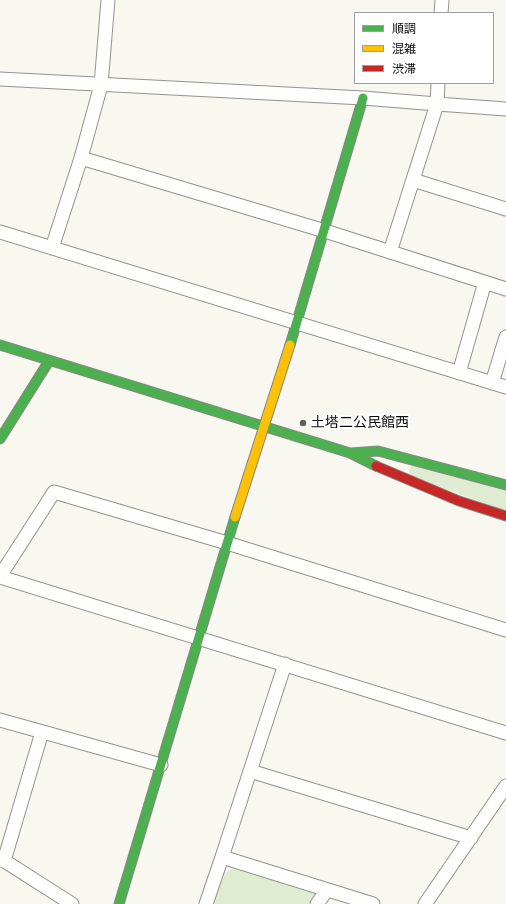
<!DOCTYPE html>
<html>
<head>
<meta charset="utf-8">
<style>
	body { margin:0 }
	#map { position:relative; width:506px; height:904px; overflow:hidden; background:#f9f8f0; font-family:Literata,"Noto Sans JP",serif }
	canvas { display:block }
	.legend { position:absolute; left:354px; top:12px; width:140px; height:72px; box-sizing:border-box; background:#fff; border:1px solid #9e9e9e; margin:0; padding:5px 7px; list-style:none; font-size:12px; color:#0c0c0c }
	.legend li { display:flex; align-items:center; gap:8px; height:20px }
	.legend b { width:20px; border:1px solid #9e9e9e }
</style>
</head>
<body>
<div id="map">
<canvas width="506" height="904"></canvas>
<ul class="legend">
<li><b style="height:5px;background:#4caf50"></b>順調</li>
<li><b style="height:5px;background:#ffc107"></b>混雑</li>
<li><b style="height:5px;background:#c62828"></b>渋滞</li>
</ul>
</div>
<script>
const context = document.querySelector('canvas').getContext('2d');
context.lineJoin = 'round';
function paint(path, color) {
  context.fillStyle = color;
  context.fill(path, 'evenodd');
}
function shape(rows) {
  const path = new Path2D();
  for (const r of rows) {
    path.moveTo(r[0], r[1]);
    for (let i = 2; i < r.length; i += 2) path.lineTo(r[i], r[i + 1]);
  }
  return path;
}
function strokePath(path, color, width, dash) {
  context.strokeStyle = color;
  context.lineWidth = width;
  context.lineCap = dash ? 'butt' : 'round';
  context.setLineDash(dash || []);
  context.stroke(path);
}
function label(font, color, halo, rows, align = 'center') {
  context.font = font + ' Literata,"Noto Sans JP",serif';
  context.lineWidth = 4;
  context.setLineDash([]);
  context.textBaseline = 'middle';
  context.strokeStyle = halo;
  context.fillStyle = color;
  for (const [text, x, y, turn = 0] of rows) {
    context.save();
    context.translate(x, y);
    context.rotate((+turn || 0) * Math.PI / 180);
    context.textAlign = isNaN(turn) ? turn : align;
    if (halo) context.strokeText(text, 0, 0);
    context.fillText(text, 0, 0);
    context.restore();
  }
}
paint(shape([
	[411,465,506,488,506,511,408,475],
	[234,868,315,893,317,899,313,904,213,904,224,873]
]), '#dfecd2');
const street = shape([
	[108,0,101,85,81,158,325,231,506,289],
	[441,13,442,0],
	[0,79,363,98,437,104,438,83],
	[413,180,506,209],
	[0,232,506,387],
	[52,248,81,158],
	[390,252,437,104,506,109],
	[459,373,485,282],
	[492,383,506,337],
	[0,576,54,492,227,543,506,630],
	[0,577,506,733],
	[285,664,222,857,373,904],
	[0,720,161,765],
	[250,771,471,838],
	[0,858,72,904],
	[4,861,42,732],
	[206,904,222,857],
	[317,904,327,890],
	[425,904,506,786]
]);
const fast = shape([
	[0,345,350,453,376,466],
	[290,345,363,98],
	[0,439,49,361],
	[351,453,378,451,506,485],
	[119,904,235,517]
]);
const slow = shape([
	[235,517,290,345]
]);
const jam = shape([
	[376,466,459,501,506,516]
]);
strokePath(street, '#93928f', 15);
strokePath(fast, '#898985', 11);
strokePath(slow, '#898985', 11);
strokePath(jam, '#898985', 11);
strokePath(street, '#fefefd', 13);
strokePath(fast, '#4caf50', 9);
strokePath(slow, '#ffc107', 9);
strokePath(jam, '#c62828', 9);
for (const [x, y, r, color] of [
	[303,423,4,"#5f5f5c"]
]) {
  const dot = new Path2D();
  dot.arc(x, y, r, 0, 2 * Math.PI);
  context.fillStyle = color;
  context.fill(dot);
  strokePath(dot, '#fff', 1.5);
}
label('14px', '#0c0c0c', '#fff', [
	["土塔二公民館西",311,423]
], 'left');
</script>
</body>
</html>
